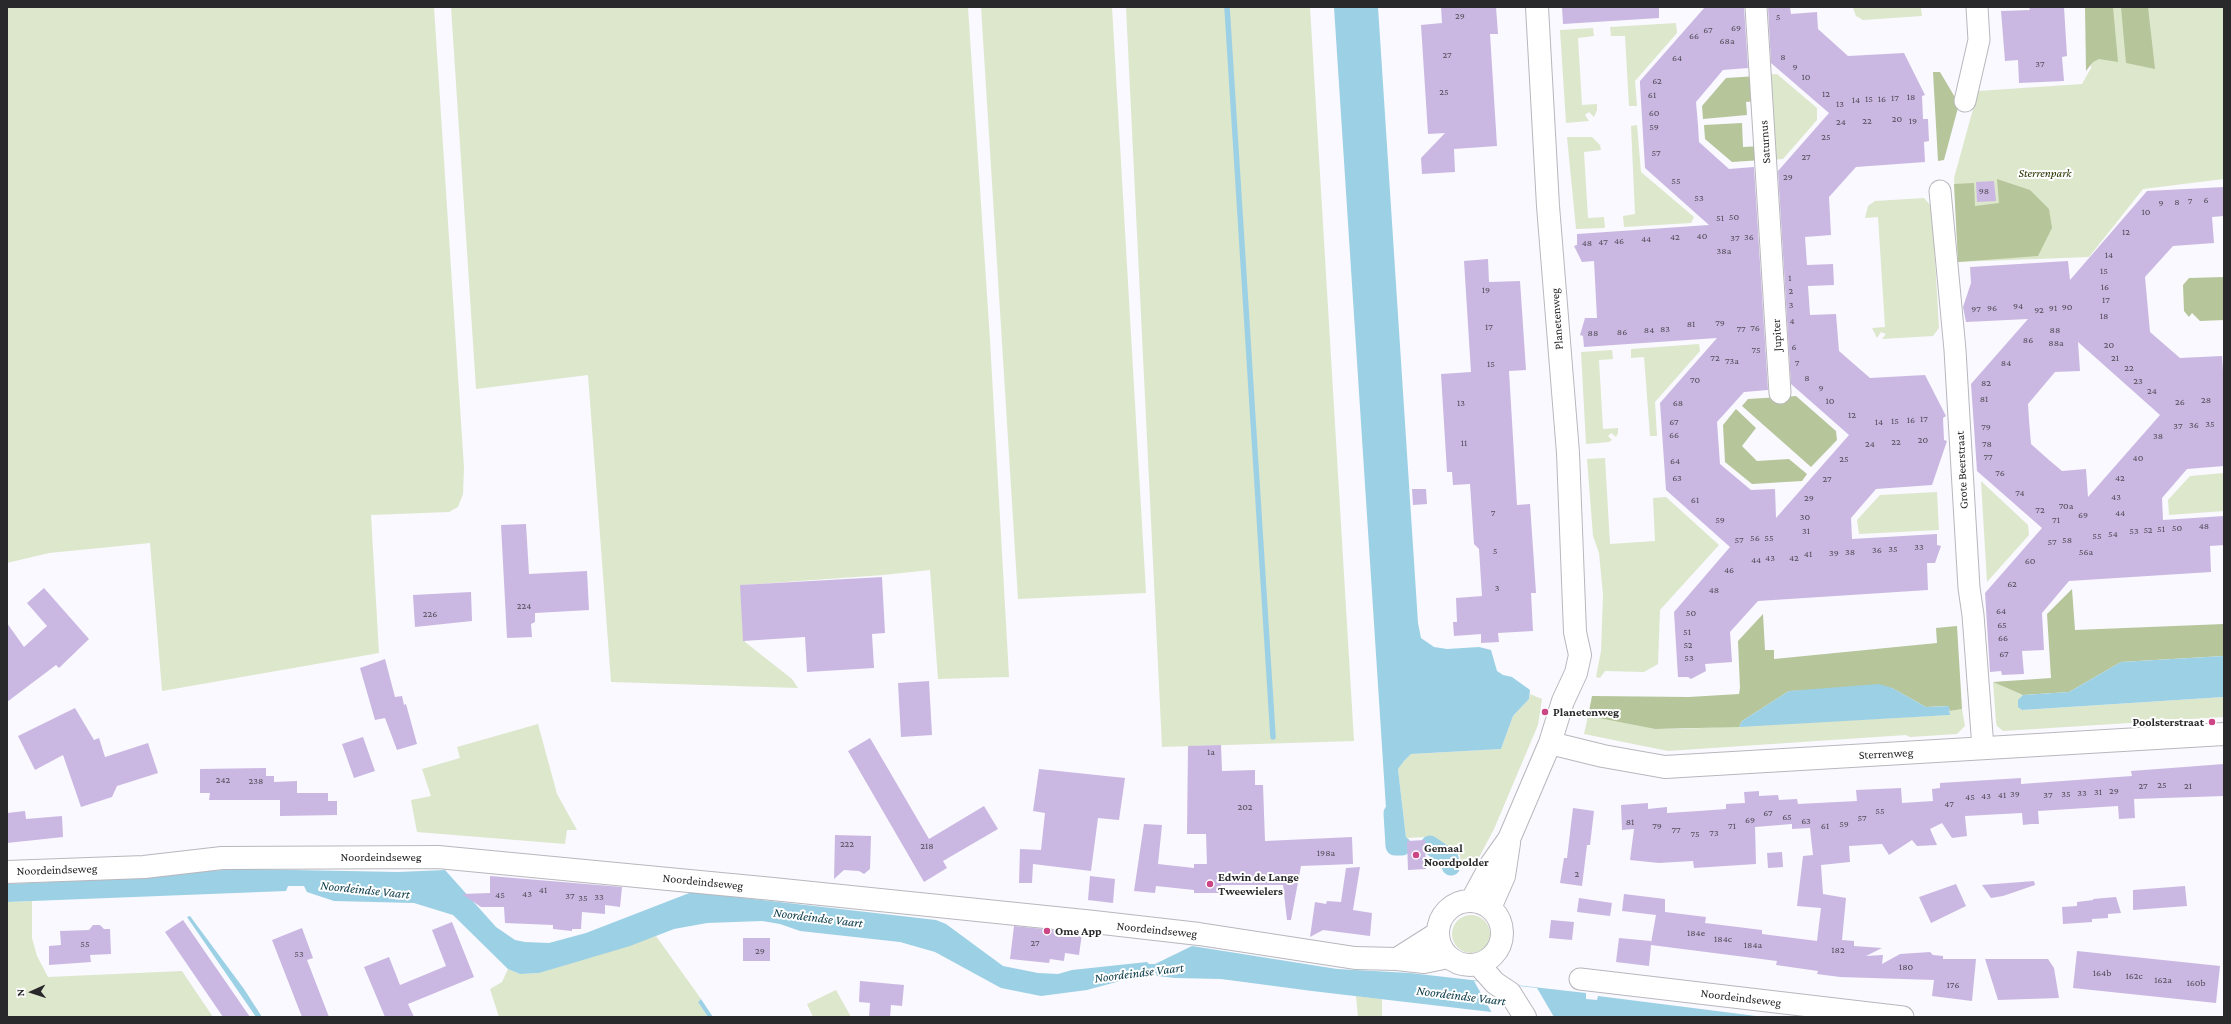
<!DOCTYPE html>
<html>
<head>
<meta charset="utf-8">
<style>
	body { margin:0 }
	#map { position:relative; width:2231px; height:1024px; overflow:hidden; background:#f9f9ff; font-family:"Crimson Pro",serif }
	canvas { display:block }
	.frame { position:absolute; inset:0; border:8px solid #29292b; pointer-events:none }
	.north { position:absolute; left:12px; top:972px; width:40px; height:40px; -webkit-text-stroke:3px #fff; paint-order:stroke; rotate:267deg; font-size:11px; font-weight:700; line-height:16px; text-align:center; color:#29292b }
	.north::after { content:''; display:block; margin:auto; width:14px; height:18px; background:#29292b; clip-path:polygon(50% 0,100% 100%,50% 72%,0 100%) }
</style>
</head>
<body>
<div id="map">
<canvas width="2231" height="1024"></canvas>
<div class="frame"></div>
<div class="north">N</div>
</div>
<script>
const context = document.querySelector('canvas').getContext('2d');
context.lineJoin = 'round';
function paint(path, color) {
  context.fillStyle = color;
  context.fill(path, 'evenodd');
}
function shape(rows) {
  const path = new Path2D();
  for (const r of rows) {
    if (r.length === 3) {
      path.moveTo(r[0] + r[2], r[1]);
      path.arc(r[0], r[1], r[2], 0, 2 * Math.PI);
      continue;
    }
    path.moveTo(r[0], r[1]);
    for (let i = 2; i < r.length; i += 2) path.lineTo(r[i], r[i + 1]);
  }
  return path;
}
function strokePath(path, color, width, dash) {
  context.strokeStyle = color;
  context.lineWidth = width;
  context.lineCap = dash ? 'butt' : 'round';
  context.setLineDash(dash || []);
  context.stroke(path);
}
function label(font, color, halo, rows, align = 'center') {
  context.font = font + ' "Crimson Pro",serif';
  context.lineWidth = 4;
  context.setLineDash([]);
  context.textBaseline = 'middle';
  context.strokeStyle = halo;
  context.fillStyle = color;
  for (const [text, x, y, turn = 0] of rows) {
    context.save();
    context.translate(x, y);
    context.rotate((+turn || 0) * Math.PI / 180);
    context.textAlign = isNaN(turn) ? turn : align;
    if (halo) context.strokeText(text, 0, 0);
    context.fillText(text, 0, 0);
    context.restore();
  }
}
paint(shape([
	[7,7,434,7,464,468,463,494,458,507,449,512,371,515,379,653,162,691,150,543,49,553,7,563],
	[451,7,968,7,990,340,1009,677,938,679,930,570,883,575,744,585,745,642,792,679,798,688,611,682,588,375,476,389],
	[981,7,1112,7,1146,593,1018,599],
	[1126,7,1310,7,1354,741,1162,747],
	[1942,7,1921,8,1922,16,1863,20,1856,16,1853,8],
	[2092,7,2224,7,2224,179,2143,189,2089,257,1958,262,1954,178,1978,91,2082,84,2091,68],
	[1676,23,1677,33,1635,81,1637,106,1629,106,1625,36,1611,36,1610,27],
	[1593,28,1594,36,1578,38,1582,105,1597,104,1597,110,1594,117,1589,112,1585,115,1589,121,1566,123,1560,30],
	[1777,74,1817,108,1817,120,1783,159,1770,160,1764,75],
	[1637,125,1641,172,1694,217,1691,223,1624,227,1623,216,1635,214,1631,126],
	[1567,137,1592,137,1600,145,1601,150,1584,152,1588,218,1604,217,1605,228,1576,229],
	[1924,198,1932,207,1939,328,1933,336,1882,339,1886,334,1881,332,1877,338,1872,328,1885,327,1878,217,1865,218,1868,206,1875,201],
	[1699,344,1700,351,1655,402,1657,436,1650,436,1644,357,1631,358,1631,349],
	[1612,350,1613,359,1599,360,1603,429,1618,428,1618,433,1616,437,1611,433,1608,436,1612,440,1609,442,1586,444,1581,352],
	[1605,458,1610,544,1655,541,1653,498,1666,497,1719,545,1660,610,1658,664,1644,672,1605,671,1600,678,1596,677,1601,651,1603,595,1599,553,1593,536,1587,459],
	[2224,473,2224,511,2169,515,2168,500,2190,476],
	[1981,481,2028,525,2029,535,1987,582],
	[1937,492,1939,530,1859,534,1857,520,1880,495],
	[1993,682,2023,695,2020,700,2020,707,2022,710,2224,697,2224,717,2003,731,1997,726,1996,722],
	[1530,694,1542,699,1538,725,1494,829,1475,865,1461,867,1460,855,1429,837,1406,838,1398,769,1404,761,1411,754,1501,749,1513,716,1529,699],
	[1962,709,1965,726,1957,734,1910,737,1906,735,1668,751,1584,734,1588,716,1655,729,1683,729,1950,715,1950,711],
	[538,724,557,794,577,830,567,830,565,844,417,832,411,800,431,796,422,769,460,758,457,747],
	[32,901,32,938,37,956,48,977,182,971,213,1017,7,1017,7,902],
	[1471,934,19],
	[656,936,701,999,698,1002,708,1017,499,1017,490,989,502,982,508,969,520,974,539,973],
	[836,990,851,1017,813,1017,807,1004],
	[1356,996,1382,999,1382,1017,1358,1017]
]), '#dde7cc');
paint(shape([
	[2085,7,2113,7,2118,62,2099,59,2093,62,2086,71],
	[2121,7,2148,7,2155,69,2126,63],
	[1933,72,1940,72,1959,104,1944,160,1938,161],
	[1757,76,1759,101,1746,102,1747,115,1703,119,1702,106,1726,78],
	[1742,123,1743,147,1762,146,1763,160,1732,162,1705,139,1704,125],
	[1997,179,2030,190,2049,209,2052,228,2038,256,1958,262,1954,184,1974,183,1975,206,1999,203],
	[2224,277,2224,320,2200,321,2192,313,2189,317,2184,311,2183,285,2189,278],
	[1796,396,1836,431,1837,440,1811,467,1742,406,1748,399],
	[1736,409,1756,428,1742,446,1757,461,1789,459,1807,474,1802,481,1752,484,1725,462,1723,425],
	[2072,589,2075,630,2224,624,2224,656,2121,662,2069,692,2023,695,1993,682,2051,678,2047,614],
	[1763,614,1765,650,1774,650,1774,659,1937,643,1936,628,1957,626,1962,709,1950,711,1948,706,1926,707,1892,688,1789,691,1742,721,1739,727,1655,729,1588,716,1592,696,1689,697,1739,694,1740,688,1738,641]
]), '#b6c59a');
paint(shape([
	[1334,7,1378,7,1418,623,1421,638,1434,647,1447,649,1479,647,1491,650,1497,671,1503,675,1512,677,1530,690,1529,699,1513,716,1501,749,1411,754,1404,761,1398,769,1406,838,1388,839],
	[2224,656,2224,697,2022,710,2018,707,2018,700,2023,695,2069,692,2121,662],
	[1879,684,1892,688,1926,707,1949,706,1950,715,1739,727,1742,721,1789,691],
	[242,869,398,872,445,870,496,927,515,940,525,942,549,943,586,933,692,892,936,920,946,924,1003,966,1038,973,1058,974,1072,970,1147,962,1149,964,1155,964,1192,946,1337,969,1410,973,1586,993,1586,999,1597,1000,1598,996,1764,1017,1534,1017,1312,991,1221,979,1175,978,1157,976,1156,973,1149,973,1148,977,1120,981,1087,990,1041,996,1001,988,935,952,900,942,800,931,780,924,762,921,707,923,674,929,630,946,566,965,539,973,520,974,508,969,453,915,414,903,334,901,307,892,304,886,288,886,286,891,7,902,7,884,137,878,205,871],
	[190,916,244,989,262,1017,256,1017,187,917],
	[701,999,713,1017,708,1017,698,1002]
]), '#9cd0e5');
paint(shape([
	[1474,981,1537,988,1554,1017,1526,1017,1492,1013]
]), '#f9f9ff');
strokePath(shape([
	[1227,7,1273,737]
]), '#9cd0e5', 5.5);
strokePath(shape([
	[1393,813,1395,846,1402,846],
	[1430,845,1449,858,1451,866]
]), '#9cd0e5', 19);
paint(shape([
	[1441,7,1496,7,1498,34,1490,34,1497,146,1454,149,1455,172,1422,174,1421,158,1445,133,1428,134,1421,25,1442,23],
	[1562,7,1659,7,1659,18,1563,24],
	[1705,7,1744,7,1748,68,1723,70,1696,102,1698,125,1699,142,1729,169,1754,167,1768,390,1744,392,1717,422,1720,464,1751,490,1775,489,1776,518,1849,435,1791,384,1778,171,1829,113,1771,63,1768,7,1790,7,1791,14,1817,12,1818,29,1848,56,1904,53,1925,95,1922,96,1923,119,1928,119,1929,141,1924,142,1925,162,1856,167,1829,197,1831,235,1805,237,1807,265,1833,264,1834,285,1808,286,1810,315,1836,314,1839,351,1870,378,1925,375,1946,416,1943,418,1944,440,1947,441,1932,485,1876,489,1851,518,1852,539,1937,534,1937,545,1941,546,1935,563,1927,563,1928,590,1758,601,1730,632,1732,662,1705,664,1706,671,1691,679,1688,677,1678,677,1674,612,1730,547,1666,490,1660,403,1717,338,1584,347,1583,336,1580,335,1585,318,1597,318,1594,261,1582,262,1574,246,1577,245,1577,234,1709,225,1645,168,1640,84,1640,81],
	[2029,7,2064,7,2067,56,2062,57,2064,81,2019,83,2018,60,2005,61,2001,11,2030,10],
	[1994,181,1996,201,1977,202,1976,182],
	[2224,187,2224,216,2212,217,2214,243,2173,246,2145,277,2150,332,2180,358,2222,356,2224,385,2224,466,2187,469,2162,498,2163,520,2224,516,2224,545,2210,546,2211,572,2069,581,2042,613,2044,650,2022,651,2024,674,2002,675,2001,671,1990,672,1985,593,2042,528,1977,471,1971,384,2028,319,1966,322,1963,307,1971,283,1970,267,2068,261,2070,280,2147,191],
	[2078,342,2160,415,2088,497,2086,469,2062,471,2049,460,2031,444,2029,420,2028,404,2055,372,2080,371],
	[1488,259,1489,282,1520,281,1526,370,1509,371,1517,505,1530,504,1536,593,1531,593,1533,631,1498,633,1499,642,1481,643,1481,634,1454,636,1453,622,1457,622,1456,598,1482,596,1479,549,1474,544,1470,484,1453,485,1452,472,1447,472,1441,374,1471,372,1464,261],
	[1412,489,1426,489,1427,504,1413,505],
	[526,524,529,574,587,571,589,610,535,613,535,622,531,624,532,637,507,638,501,525],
	[882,577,885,633,872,634,874,668,807,672,805,637,743,641,740,585],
	[44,588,89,639,59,668,56,665,7,702,7,623,24,647,47,626,27,603],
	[471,592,472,621,415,627,413,595],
	[385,659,395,697,402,696,404,705,406,704,417,744,397,750,385,718,375,720,360,668],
	[929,681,932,735,901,737,898,683],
	[75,708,94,740,99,738,105,757,148,743,158,773,117,786,112,797,81,807,63,755,35,770,18,736],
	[363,737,375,771,354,778,342,744],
	[870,738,929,839,984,806,998,829,943,861,947,868,924,882,848,751],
	[1221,745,1222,771,1255,770,1255,785,1263,785,1265,841,1352,837,1353,864,1301,866,1291,920,1287,920,1283,885,1221,885,1221,893,1194,893,1194,890,1156,886,1155,893,1134,891,1144,824,1162,825,1158,864,1194,868,1194,864,1207,864,1206,834,1187,834,1188,746],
	[2224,764,2224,796,2134,799,2135,818,2119,819,2118,806,2038,811,2039,824,2031,824,2023,825,2022,813,1965,816,1967,836,1952,838,1942,823,1930,829,1937,845,1917,846,1912,840,1889,855,1882,844,1849,846,1850,862,1821,865,1823,894,1846,898,1842,940,1854,941,1854,946,1882,948,1866,956,1883,955,1882,964,1900,954,1930,952,1933,955,1943,956,1943,959,1976,959,1972,1001,1932,996,1934,980,1840,977,1817,974,1818,971,1776,965,1777,961,1651,945,1649,966,1616,962,1619,938,1651,941,1651,943,1656,915,1622,911,1624,894,1665,899,1665,912,1706,917,1705,923,1762,930,1762,934,1817,941,1821,908,1797,906,1803,856,1813,855,1810,828,1792,829,1792,824,1755,827,1756,864,1694,868,1693,861,1659,863,1630,860,1634,829,1622,830,1621,805,1648,803,1648,809,1667,807,1667,813,1699,811,1726,809,1726,804,1745,803,1744,792,1759,791,1759,796,1778,795,1779,800,1797,799,1798,804,1857,801,1856,790,1901,788,1902,803,1933,801,1932,789,1940,788,1940,783,2021,778,2021,784,2132,776,2131,771],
	[266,768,266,776,274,776,274,782,297,781,297,793,328,793,328,801,337,801,337,815,280,816,280,800,209,800,210,793,200,793,200,769],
	[1039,769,1125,778,1119,820,1098,818,1091,871,1033,864,1032,883,1019,883,1020,849,1041,850,1045,813,1033,811],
	[1573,808,1594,811,1590,845,1587,845,1582,886,1560,883,1564,858,1567,858],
	[25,811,26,819,62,816,63,837,7,843,7,813],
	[835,835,871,836,870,869,864,874,859,871,844,870,834,879],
	[1425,840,1426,869,1408,870,1407,841],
	[1782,852,1783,867,1768,868,1767,853],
	[1360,867,1353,910,1372,913,1370,936,1323,930,1310,937,1315,902,1326,904,1327,901,1341,902,1346,868],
	[490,876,622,887,620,907,605,905,605,914,582,912,581,929,572,929,572,931,553,929,553,925,505,923,504,907,481,907,462,894,490,893],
	[1090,876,1115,879,1113,903,1088,900],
	[2034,881,2035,885,2003,896,1991,898,1982,885],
	[1956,884,1966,906,1931,923,1919,897],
	[2185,886,2187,906,2133,910,2133,890],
	[2116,897,2121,913,2108,914,2108,918,2092,919,2092,922,2063,924,2062,907,2077,906,2077,902,2093,900,2093,899],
	[1579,898,1612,903,1610,916,1577,912],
	[183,920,250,1017,223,1017,165,932],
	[1551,920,1574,922,1572,940,1549,938],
	[452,922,474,977,408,1004,414,1017,385,1017,364,967,389,957,400,985,446,966,432,930],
	[93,925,100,925,104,929,110,929,111,954,90,955,91,962,49,965,49,946,61,945,60,931,89,930],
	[1014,926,1082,933,1079,955,1065,953,1064,961,1050,959,1049,963,1010,959],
	[302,928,313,958,307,960,329,1017,302,1017,272,940],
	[743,938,770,938,770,961,743,961],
	[2077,951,2220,966,2216,1003,2073,988],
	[1985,959,2048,959,2054,968,2059,998,1998,1000],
	[860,981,904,985,902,1006,891,1005,890,1017,869,1017,870,1003,859,1002]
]), '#cbb8e2');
const street = shape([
	[1756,7,1780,393],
	[1965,101,1979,40,1977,7],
	[1940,191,1955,350,1969,588,1973,615,1983,748],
	[1580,979,1903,1017]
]);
const secondary = shape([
	[1550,743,1603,756,1665,767,2224,734],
	[7,872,144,867,222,858,438,857,773,889,1094,922,1199,934,1355,958,1397,959,1424,962,1448,957],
	[1472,900,1492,863,1509,839,1550,743,1563,701,1576,673,1580,655,1575,632,1568,453,1548,206,1537,7],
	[1470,933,32],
	[1490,908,1504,876,1509,843],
	[1397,959,1438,933],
	[1479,965,1495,983,1510,993,1525,1017]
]);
strokePath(street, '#b7b7bd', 23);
strokePath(secondary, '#b7b7bd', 24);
strokePath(street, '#fff', 21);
strokePath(secondary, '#fff', 22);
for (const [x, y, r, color] of [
	[1545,712,4,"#cc4585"],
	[2212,722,4,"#cc4585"],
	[1416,855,4,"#cc4585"],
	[1210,884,4,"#cc4585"],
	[1047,931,4,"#cc4585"]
]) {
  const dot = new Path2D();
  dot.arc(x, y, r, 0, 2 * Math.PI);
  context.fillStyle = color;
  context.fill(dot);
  strokePath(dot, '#fff', 1.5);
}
label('10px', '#524d59', null, [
	["29",1460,16],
	["5",1778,17],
	["69",1736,28],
	["67",1708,30],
	["66",1694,36],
	["68a",1727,41],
	["27",1447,55],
	["8",1783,57],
	["64",1677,58],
	["37",2040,64],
	["9",1795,67],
	["10",1806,77],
	["62",1657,81],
	["25",1444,92],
	["12",1826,94],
	["61",1652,95],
	["18",1911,97],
	["17",1895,98],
	["15",1869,99],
	["16",1882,99],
	["14",1856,100],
	["13",1840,104],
	["60",1654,113],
	["20",1897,119],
	["22",1867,121],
	["19",1913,121],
	["24",1841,122],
	["59",1654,127],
	["25",1826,137],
	["57",1656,153],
	["27",1806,157],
	["29",1788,177],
	["55",1676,181],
	["98",1984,191],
	["53",1699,198],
	["6",2206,200],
	["7",2190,201],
	["8",2177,202],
	["9",2161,203],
	["10",2146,212],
	["50",1734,217],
	["51",1720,218],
	["12",2126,232],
	["40",1702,236],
	["42",1675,237],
	["36",1749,237],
	["37",1735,238],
	["44",1646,239],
	["46",1619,241],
	["47",1603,242],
	["48",1587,243],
	["38a",1724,251],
	["14",2109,255],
	["15",2104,271],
	["1",1790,278],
	["16",2105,287],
	["19",1486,290],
	["2",1791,291],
	["17",2106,300],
	["3",1791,305],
	["94",2018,306],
	["90",2067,307],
	["96",1992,308],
	["91",2053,308],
	["97",1976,309],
	["92",2039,310],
	["18",2104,316],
	["4",1792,321],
	["79",1720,323],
	["81",1691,324],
	["17",1489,327],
	["76",1755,328],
	["83",1665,329],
	["77",1741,329],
	["84",1649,330],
	["88",2055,330],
	["86",1622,332],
	["88",1593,333],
	["86",2028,340],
	["88a",2056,343],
	["20",2109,345],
	["6",1794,347],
	["75",1756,350],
	["72",1715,358],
	["21",2115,358],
	["73a",1732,361],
	["7",1797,363],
	["84",2006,363],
	["15",1491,364],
	["22",2129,368],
	["8",1807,378],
	["70",1695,380],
	["23",2138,381],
	["82",1986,383],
	["9",1821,388],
	["24",2152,391],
	["81",1984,399],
	["28",2206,400],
	["10",1830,401],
	["26",2180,402],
	["13",1461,403],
	["68",1678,403],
	["12",1852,415],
	["17",1924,419],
	["16",1911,420],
	["15",1895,421],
	["67",1674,422],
	["14",1879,422],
	["35",2210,424],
	["36",2194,425],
	["37",2178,426],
	["79",1986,427],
	["66",1674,435],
	["38",2158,436],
	["20",1923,440],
	["22",1896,442],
	["11",1464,443],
	["24",1870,444],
	["78",1987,444],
	["77",1988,457],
	["40",2138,458],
	["25",1844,459],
	["64",1675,461],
	["76",2000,473],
	["63",1677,478],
	["42",2120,478],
	["27",1827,479],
	["74",2020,493],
	["43",2116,497],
	["29",1809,498],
	["61",1695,500],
	["70a",2066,506],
	["72",2040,510],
	["7",1493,513],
	["44",2120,513],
	["69",2083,515],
	["30",1805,517],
	["59",1720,520],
	["71",2056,520],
	["48",2204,526],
	["50",2177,528],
	["51",2161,529],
	["52",2148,530],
	["31",1806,531],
	["53",2134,531],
	["54",2113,534],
	["55",2097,536],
	["56",1755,538],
	["55",1769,538],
	["57",1739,540],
	["58",2067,540],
	["57",2052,542],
	["33",1919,547],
	["35",1893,549],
	["36",1877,550],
	["5",1495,551],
	["38",1850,552],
	["56a",2086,552],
	["39",1834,553],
	["41",1808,554],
	["43",1770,558],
	["42",1794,558],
	["44",1756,560],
	["60",2030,561],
	["46",1729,570],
	["62",2012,584],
	["3",1497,588],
	["48",1714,590],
	["224",524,606],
	["64",2001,611],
	["50",1691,613],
	["226",430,614],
	["65",2002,625],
	["51",1687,632],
	["66",2003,638],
	["52",1688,645],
	["67",2004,654],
	["53",1689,658],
	["1a",1211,752],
	["242",223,780],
	["238",256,781],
	["25",2162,785],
	["27",2143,786],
	["21",2188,786],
	["29",2114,791],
	["31",2098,792],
	["33",2082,793],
	["39",2015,794],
	["35",2066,794],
	["41",2002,795],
	["37",2048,795],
	["43",1986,796],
	["45",1970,797],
	["47",1949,804],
	["202",1245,807],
	["55",1880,811],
	["67",1768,813],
	["65",1787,817],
	["57",1862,818],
	["69",1750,820],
	["63",1806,821],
	["81",1630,822],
	["59",1844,824],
	["79",1657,826],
	["71",1732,826],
	["61",1825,826],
	["77",1676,830],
	["73",1714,833],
	["75",1695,834],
	["222",847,844],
	["218",927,846],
	["198a",1326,853],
	["2",1577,874],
	["41",543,890],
	["43",527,894],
	["45",500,895],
	["37",570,896],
	["33",599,897],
	["35",583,898],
	["184e",1696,933],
	["184c",1723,939],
	["27",1035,943],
	["55",85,944],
	["184a",1753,945],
	["182",1838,950],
	["29",760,951],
	["53",299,954],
	["180",1906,967],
	["164b",2102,973],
	["162c",2134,976],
	["162a",2163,980],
	["160b",2196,983],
	["176",1953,985]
]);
label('12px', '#29292b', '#fff', [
	["Saturnus",1765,142,-94],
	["Planetenweg",1557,319,-94],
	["Jupiter",1777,335,-93],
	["Grote Beerstraat",1962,470,-93],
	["Sterrenweg",1886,754,-3],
	["Noordeindseweg",381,857],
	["Noordeindseweg",57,870,-2],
	["Noordeindseweg",703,882,6],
	["Noordeindseweg",1157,930,6],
	["Noordeindseweg",1741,998,7]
]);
label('italic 12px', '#283402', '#fff', [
	["Sterrenpark",2045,173]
]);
label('bold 12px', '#29292b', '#fff', [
	["Planetenweg",1553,712],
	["Poolsterstraat",2204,722,"right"],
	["Gemaal",1424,848],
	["Noordpolder",1424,862],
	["Edwin de Lange",1218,877],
	["Tweewielers",1218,891],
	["Ome App",1055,931]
], 'left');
label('italic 13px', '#0b3b49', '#fff', [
	["Noordeindse Vaart",365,890,6],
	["Noordeindse Vaart",818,918,7],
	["Noordeindse Vaart",1139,973,-7],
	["Noordeindse Vaart",1461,996,7]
]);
</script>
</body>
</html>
